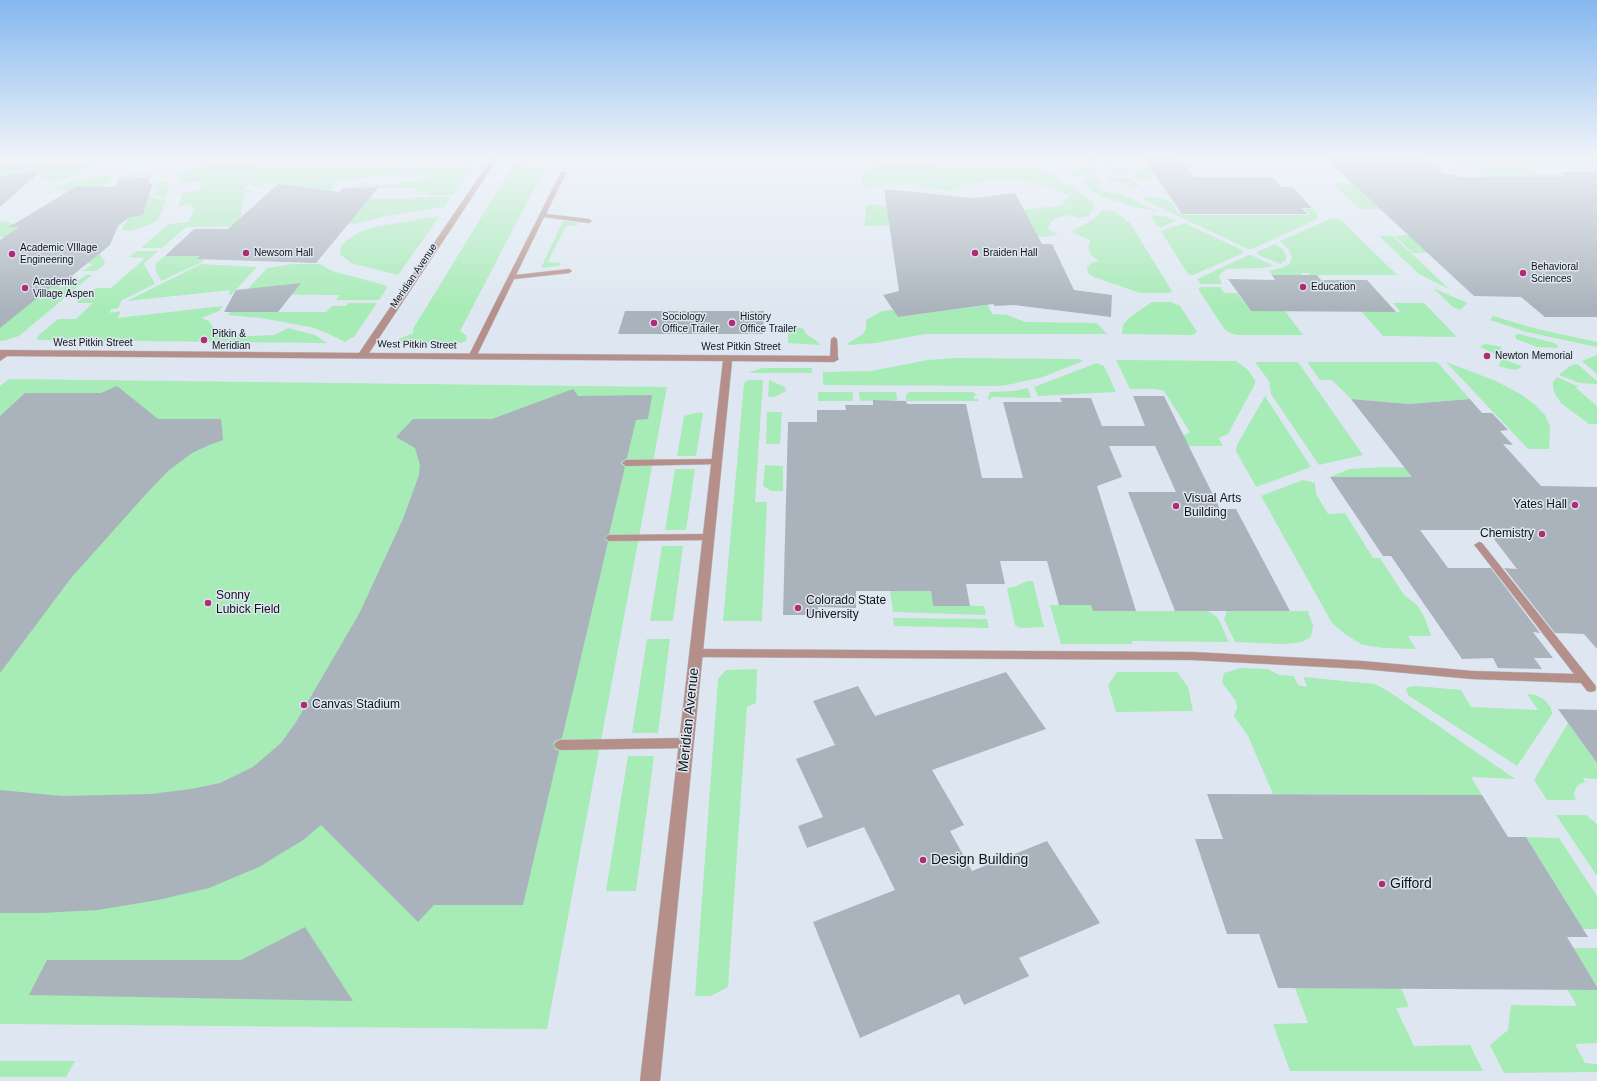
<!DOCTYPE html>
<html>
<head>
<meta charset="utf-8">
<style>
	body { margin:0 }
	canvas { display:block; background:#dee7f1 }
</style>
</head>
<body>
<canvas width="1597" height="1081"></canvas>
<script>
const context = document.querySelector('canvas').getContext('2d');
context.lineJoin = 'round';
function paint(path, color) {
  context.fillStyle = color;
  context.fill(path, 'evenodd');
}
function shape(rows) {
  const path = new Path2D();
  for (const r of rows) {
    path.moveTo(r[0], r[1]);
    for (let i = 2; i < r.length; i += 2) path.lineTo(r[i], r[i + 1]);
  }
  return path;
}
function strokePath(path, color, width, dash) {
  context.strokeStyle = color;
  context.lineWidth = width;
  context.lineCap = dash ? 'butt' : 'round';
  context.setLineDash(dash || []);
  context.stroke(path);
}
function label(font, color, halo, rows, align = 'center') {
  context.font = font + ' Arial,sans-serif';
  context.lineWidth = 3;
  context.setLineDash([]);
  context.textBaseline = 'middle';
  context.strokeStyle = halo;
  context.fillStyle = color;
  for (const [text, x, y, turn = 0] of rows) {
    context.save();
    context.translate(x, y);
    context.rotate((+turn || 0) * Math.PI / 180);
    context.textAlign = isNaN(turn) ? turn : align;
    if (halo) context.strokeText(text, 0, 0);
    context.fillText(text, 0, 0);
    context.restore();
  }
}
paint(shape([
	[1451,158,1555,158,1564,164,1564,165,1464,165,1460,164],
	[1561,158,1597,158,1597,165,1575,165],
	[879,164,929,165,943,169,1039,169,1052,174,1081,193,1093,202,1094,207,1089,216,1079,218,1069,215,1056,218,1050,223,1048,229,1058,234,1045,237,1035,236,985,214,1066,205,1061,200,1069,199,1066,194,1051,188,1025,181,1004,179,970,183,949,191,904,183,863,187,862,173,872,170],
	[475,165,453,195,429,195,430,192,415,192,417,188,354,188,359,185,391,185,427,179,424,175,412,173,367,177,333,182,334,186,330,191,265,183,258,187,249,185,243,189,252,190,245,194,242,202,241,222,237,226,186,227,162,248,141,248,169,224,188,222,196,208,191,208,192,205,190,204,178,207,183,192,200,190,203,181,183,183,179,175,183,171,205,166,256,166,260,168,462,168],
	[513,165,544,170,460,331,467,336,466,341,461,343,399,342,398,341,399,339,413,333,413,329],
	[0,166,93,166,80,173,53,182,40,179,39,175,34,173,28,173,0,176],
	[1093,167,1097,168,1098,171,1078,177,1072,176,1067,172,1069,169],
	[1105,167,1136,168,1137,168,1127,174,1105,171,1103,168],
	[1151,167,1190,174,1153,174,1151,180,1140,180,1133,177,1144,169],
	[1477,167,1541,168,1543,169,1528,169,1534,174,1562,174,1568,177,1486,177,1475,169],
	[138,173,156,174,117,181,120,176],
	[110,176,113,178,111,181,102,186,77,186,69,191,50,190,72,181],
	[1089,176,1102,182,1098,186,1102,190,1111,193,1121,194,1159,212,1134,207,1101,196,1083,185,1081,182,1081,180],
	[1108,176,1126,178,1138,183,1142,187,1130,187,1125,183,1111,181],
	[167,181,168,191,166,198,154,195,156,184],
	[1332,183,1352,183,1380,209,1359,209],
	[149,195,162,200,166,200,159,219,151,224,131,231,122,230,127,218,143,215],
	[1149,196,1170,201,1178,213,1183,215,1310,215,1305,209,1315,209,1318,217,1311,222,1252,249,1248,249,1142,199],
	[412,197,451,197,444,207,386,216,354,224,322,224,330,199,410,199],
	[871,204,955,214,905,225,864,226,866,215,865,206],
	[1103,210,1109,210,1115,212,1130,223,1172,291,1170,293,1140,293,1094,277,1088,273,1087,267,1091,263,1099,261,1091,255,1088,248,1090,240,1075,234,1072,231,1092,220],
	[1153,215,1168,217,1176,221,1161,227,1158,227,1151,217],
	[440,216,398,275,351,263,340,254,340,249,343,243,359,232,379,226],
	[1334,219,1341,220,1397,275,1310,275,1308,273,1301,273,1302,275,1272,275,1269,271,1284,267,1289,264,1292,258,1289,250,1280,241,1327,220],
	[9,221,6,223,15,224,11,227,19,227,14,230,15,237,0,237,0,222],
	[563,221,578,223,577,226,566,226,548,262,561,263,559,266,541,268],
	[1185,223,1242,250,1243,253,1193,275,1188,274,1161,231],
	[1409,235,1428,253,1413,253,1395,236],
	[1379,236,1393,236,1449,289,1419,274],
	[1275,244,1283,249,1286,256,1286,260,1280,264,1257,254,1257,252],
	[103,249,100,254,105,262,103,266,97,271,83,271,93,264,87,263],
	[137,251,158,251,144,264,155,284,122,300,118,308,111,309,110,313,121,311,117,318,223,306,219,311,201,318,209,321,216,332,251,336,274,335,288,328,315,335,327,343,38,340,37,338,39,335,58,319,76,319,93,303,76,303,91,290,97,288,111,288,145,258,129,257],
	[1249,255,1253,256,1274,266,1259,268,1227,269,1220,274,1219,277,1222,284,1201,284,1197,279],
	[165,256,200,256,198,259,204,259,200,263,161,281,155,269,156,263],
	[201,264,257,267,232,294,229,295,230,290,127,301],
	[292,264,320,264,332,271,381,284,387,286,387,288,379,300,336,300,339,295,243,294,267,268],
	[86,275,92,275,19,336,7,340,0,341,0,327,51,287,62,287,69,281,79,280],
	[1201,287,1220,287,1224,293,1237,293,1251,311,1285,311,1303,335,1238,335,1230,333,1225,330,1198,289],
	[1434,289,1435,289,1468,303,1460,310,1453,307],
	[1152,302,1171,302,1180,306,1197,332,1193,335,1122,334,1123,325,1130,317],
	[349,303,377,303,354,337,345,342,325,332,310,327,261,318,228,315,230,312,326,312,332,306,346,306],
	[1393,303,1424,303,1455,335,1455,337,1383,336,1361,311,1401,312],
	[988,305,992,314,1007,315,1025,322,1097,323,1107,334,925,334,876,343,849,345,848,343,863,334,866,329,866,320,882,311,893,310,898,317],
	[1493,316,1537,329,1597,342,1597,347,1527,332,1490,320],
	[788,327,802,328,804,330,805,333,817,341,821,345,788,343],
	[1519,334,1554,343,1558,346,1557,348,1537,347,1516,339,1515,335],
	[1485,344,1502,347,1500,351,1501,355,1508,361,1522,366,1518,369,1514,370,1498,366,1501,361,1497,355,1480,347],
	[1597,355,1597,374,1582,361],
	[956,358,1079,359,1083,361,1043,377,1012,384,999,386,823,385,823,372,871,371,928,360],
	[1116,360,1236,361,1248,370,1255,380,1255,384,1228,434,1219,438,1223,446,1187,446,1183,436,1190,432,1164,391,1156,389,1130,389],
	[1255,362,1298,362,1363,455,1319,465,1271,394,1269,381],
	[1307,362,1437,362,1470,399,1409,404,1351,399,1332,380,1320,380],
	[1446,362,1496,381,1522,395,1534,404,1545,415,1550,427,1549,449,1528,449],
	[1097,363,1104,366,1116,392,1038,396,1034,387],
	[1577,364,1597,381,1597,384,1580,383,1559,375,1570,366],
	[762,368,812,368,812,373,748,373],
	[1557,377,1579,387,1575,387,1597,406,1597,424,1589,424,1562,404,1556,396,1553,388,1553,382],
	[9,379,667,387,547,1029,0,1024,0,386],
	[749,380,763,380,755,502,767,502,762,621,723,621,744,383],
	[769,380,785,387,786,391,774,397,769,397,768,396],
	[1027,388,1029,390,1031,398,993,397,989,400,988,397,990,392,1014,391],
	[818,392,852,392,853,393,853,401,818,401],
	[859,392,896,392,897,400,860,401],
	[909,392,973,392,977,396,974,396,974,399,978,399,978,401,906,401,906,395],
	[1265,396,1311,467,1256,487,1236,451,1237,445],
	[700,412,703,413,696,456,677,456,684,416],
	[767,412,782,412,780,444,766,444],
	[765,465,783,466,783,491,771,491,763,486],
	[1384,467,1435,468,1442,477,1330,477,1349,469],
	[675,469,695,469,686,530,665,530],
	[1303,480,1315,483,1316,494,1328,514,1345,513,1373,558,1380,558,1404,595,1417,605,1425,618,1431,636,1408,636,1416,649,1384,648,1363,645,1346,635,1332,623,1261,496],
	[662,546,683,546,673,621,650,621],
	[1027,581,1033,581,1044,627,1020,628,1015,625,1007,588,1014,587],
	[890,591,931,591,933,605,984,606,986,615,893,612],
	[1050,605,1091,605,1093,611,1208,611,1218,618,1229,642,1132,641,1132,644,1061,644],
	[1227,611,1308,611,1313,626,1311,637,1302,642,1283,644,1235,642,1224,619],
	[893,618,987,619,989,628,894,626],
	[647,639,670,639,658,733,632,733],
	[1241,668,1268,669,1279,675,1294,676,1298,685,1307,687,1303,677,1375,684,1388,691,1515,779,1471,777,1482,795,1273,794,1248,736,1234,716,1237,708,1236,701,1222,683,1224,673],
	[757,669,756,703,747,707,728,987,711,996,695,996,718,679,726,670],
	[1117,672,1177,672,1188,687,1193,711,1116,712,1108,685],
	[1416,686,1461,690,1471,707,1538,710,1527,694,1536,695,1545,700,1551,708,1552,714,1517,766,1409,696,1406,690,1408,687],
	[1568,723,1597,763,1597,779,1583,778,1585,782,1578,785,1575,790,1574,794,1576,800,1547,800,1534,780],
	[628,756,654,756,636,891,606,891],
	[1556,815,1586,815,1597,824,1597,876],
	[1526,837,1559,838,1597,896,1597,929,1583,929],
	[1573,948,1597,948,1597,987],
	[1295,988,1401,988,1409,1007,1396,1008,1414,1046,1470,1045,1483,1071,1290,1071,1273,1024,1308,1023],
	[1567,989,1597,990,1597,1043,1575,1044,1585,1063,1597,1064,1597,1072,1504,1073,1490,1045,1508,1030,1511,1005,1577,1006],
	[0,1061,75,1061,66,1077,0,1077]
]), '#a7ebb6');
paint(shape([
	[1143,158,1180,158,1194,177,1272,177,1282,187,1292,187,1312,208,1302,208,1307,214,1182,214],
	[1325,158,1423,158,1443,173,1456,175,1458,177,1567,177,1560,172,1597,172,1597,317,1545,317,1521,297,1474,296],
	[41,171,0,207,0,176],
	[151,176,148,184,153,183,143,215,128,218,118,226,110,245,58,287,51,287,0,328,0,240,19,227,9,227,77,186,115,187,117,181],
	[278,184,339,192,343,188,378,188,316,263,197,259,200,256,165,256,194,229,228,229],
	[884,189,973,198,1015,193,1042,244,1052,244,1074,290,1112,295,1111,317,1014,305,995,306,993,304,898,317,883,295,899,291],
	[1272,275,1317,275,1321,280,1367,280,1396,312,1251,311,1228,279,1275,280],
	[301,283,278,312,224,312,236,290],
	[625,311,764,311,763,334,618,334],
	[117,386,158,419,221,419,223,440,209,445,192,453,168,471,147,493,71,578,0,673,0,416,25,393,101,393],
	[573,389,578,396,652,395,648,419,636,420,627,458,620,463,625,467,609,534,604,538,608,542,562,738,555,741,553,744,555,749,559,751,523,905,434,905,418,922,321,825,303,840,259,867,209,888,158,900,98,910,40,913,0,913,0,790,62,796,151,794,191,789,220,783,253,767,281,743,296,722,359,614,403,519,419,475,420,465,415,448,396,437,413,419,492,419],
	[1133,396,1164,396,1220,509,1236,509,1290,611,1175,611,1128,492,1176,492,1155,446,1109,446,1122,477,1097,486,1136,611,1093,611,1091,605,1059,605,1047,561,1000,561,1005,584,966,584,970,606,933,606,931,591,856,591,856,608,818,607,818,615,783,615,788,422,817,422,817,410,846,410,845,405,873,405,873,400,906,401,907,404,966,404,982,478,1023,478,1003,402,1062,402,1060,398,1091,398,1102,426,1145,426],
	[1351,399,1409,404,1470,399,1482,413,1492,413,1508,430,1500,431,1513,445,1503,444,1541,486,1597,487,1597,649,1584,634,1555,633,1504,568,1517,569,1487,530,1420,530,1448,568,1491,568,1540,633,1533,632,1553,658,1534,658,1542,669,1498,668,1493,658,1462,659,1391,556,1383,556,1330,477,1412,477],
	[1006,672,1046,729,932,770,964,825,950,831,972,871,1047,841,1100,923,1019,958,1029,976,964,1005,959,994,860,1038,813,922,895,890,864,827,807,848,798,826,823,817,796,759,835,745,813,701,858,686,875,716],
	[1558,709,1597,710,1597,763],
	[1207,794,1482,795,1508,837,1526,837,1588,937,1567,937,1597,987,1597,990,1278,988,1259,934,1227,934,1195,839,1223,839],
	[305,927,353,1001,29,995,47,960,241,960]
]), '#aab3bc');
const lane = shape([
	[1090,158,1097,158,1094,160,1090,158],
	[561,172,566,173,546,214,589,219,592,221,589,223,544,217,516,275,569,269,572,271,569,273,514,279,476,357,475,359,469,359,468,357,561,172],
	[834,337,837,339,838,359,834,361,830,359,831,339,834,337],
	[8,351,12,353,10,354,0,361,0,356,8,351],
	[717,459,720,460,721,462,720,464,626,466,622,463,626,460,717,459],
	[709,534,713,537,709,540,609,541,605,538,609,535,709,534],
	[1479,542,1482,543,1595,685,1596,688,1595,691,1591,692,1587,691,1581,683,1472,679,1362,669,1192,660,696,657,692,656,691,653,692,650,696,649,1192,652,1362,661,1472,671,1574,674,1476,547,1474,545,1479,542],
	[686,738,690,740,692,743,690,746,686,748,560,750,556,748,554,745,556,742,560,740,686,738]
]);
const street = shape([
	[492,158,498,158,369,353,834,356,839,359,834,362,732,361,660,1081,640,1081,723,361,0,356,0,350,359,353,492,158]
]);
strokePath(lane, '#bdc5ce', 1);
strokePath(street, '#bdc5ce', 1);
paint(lane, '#b5908a');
paint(street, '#b5908a');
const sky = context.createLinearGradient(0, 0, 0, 309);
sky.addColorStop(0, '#85b7f0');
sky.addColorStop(0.51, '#f0f4f9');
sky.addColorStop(1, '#f0f4f900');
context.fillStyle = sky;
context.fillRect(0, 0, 1597, 309);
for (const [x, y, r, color] of [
	[246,253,4,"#b02d76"],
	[975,253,4,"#b02d76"],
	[12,254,4,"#b02d76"],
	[1523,273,4,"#b02d76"],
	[1303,287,4,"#b02d76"],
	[25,288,4,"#b02d76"],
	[654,323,4,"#b02d76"],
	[732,323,4,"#b02d76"],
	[204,340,4,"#b02d76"],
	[1487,356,4,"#b02d76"],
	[1575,505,4,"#b02d76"],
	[1176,506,4,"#b02d76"],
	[1542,534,4,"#b02d76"],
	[208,603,4,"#b02d76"],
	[798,608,4,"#b02d76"],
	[304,705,4,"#b02d76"],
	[923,860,4,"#b02d76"],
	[1382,884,4,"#b02d76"]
]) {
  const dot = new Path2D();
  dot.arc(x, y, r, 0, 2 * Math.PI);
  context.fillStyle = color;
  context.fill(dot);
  strokePath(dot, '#dee7f1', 1.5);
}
label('10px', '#101417', '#dee7f1', [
	["Academic VIllage",20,248],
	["Engineering",20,260],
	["Newsom Hall",254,253],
	["Braiden Hall",983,253],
	["Behavioral",1531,267],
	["Sciences",1531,279],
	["Academic",33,282],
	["Village Aspen",33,294],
	["Education",1311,287],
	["Sociology",662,317],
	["Office Trailer",662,329],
	["History",740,317],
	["Office Trailer",740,329],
	["Pitkin &",212,334],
	["Meridian",212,346],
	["Newton Memorial",1495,356]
], 'left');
label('10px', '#101417', '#dee7f1', [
	["Meridian Avenue",414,276,-56],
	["West Pitkin Street",93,343],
	["West Pitkin Street",417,345,1],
	["West Pitkin Street",741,347]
]);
label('12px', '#101417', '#dee7f1', [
	["Visual Arts",1184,499],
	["Building",1184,513],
	["Yates Hall",1567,505,"right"],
	["Chemistry",1534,534,"right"],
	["Sonny",216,596],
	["Lubick Field",216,610],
	["Colorado State",806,601],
	["University",806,615],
	["Canvas Stadium",312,705]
], 'left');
label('14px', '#101417', '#dee7f1', [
	["Meridian Avenue",689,720,-84]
]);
label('14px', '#101417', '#dee7f1', [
	["Design Building",931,860],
	["Gifford",1390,884]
], 'left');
</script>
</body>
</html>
